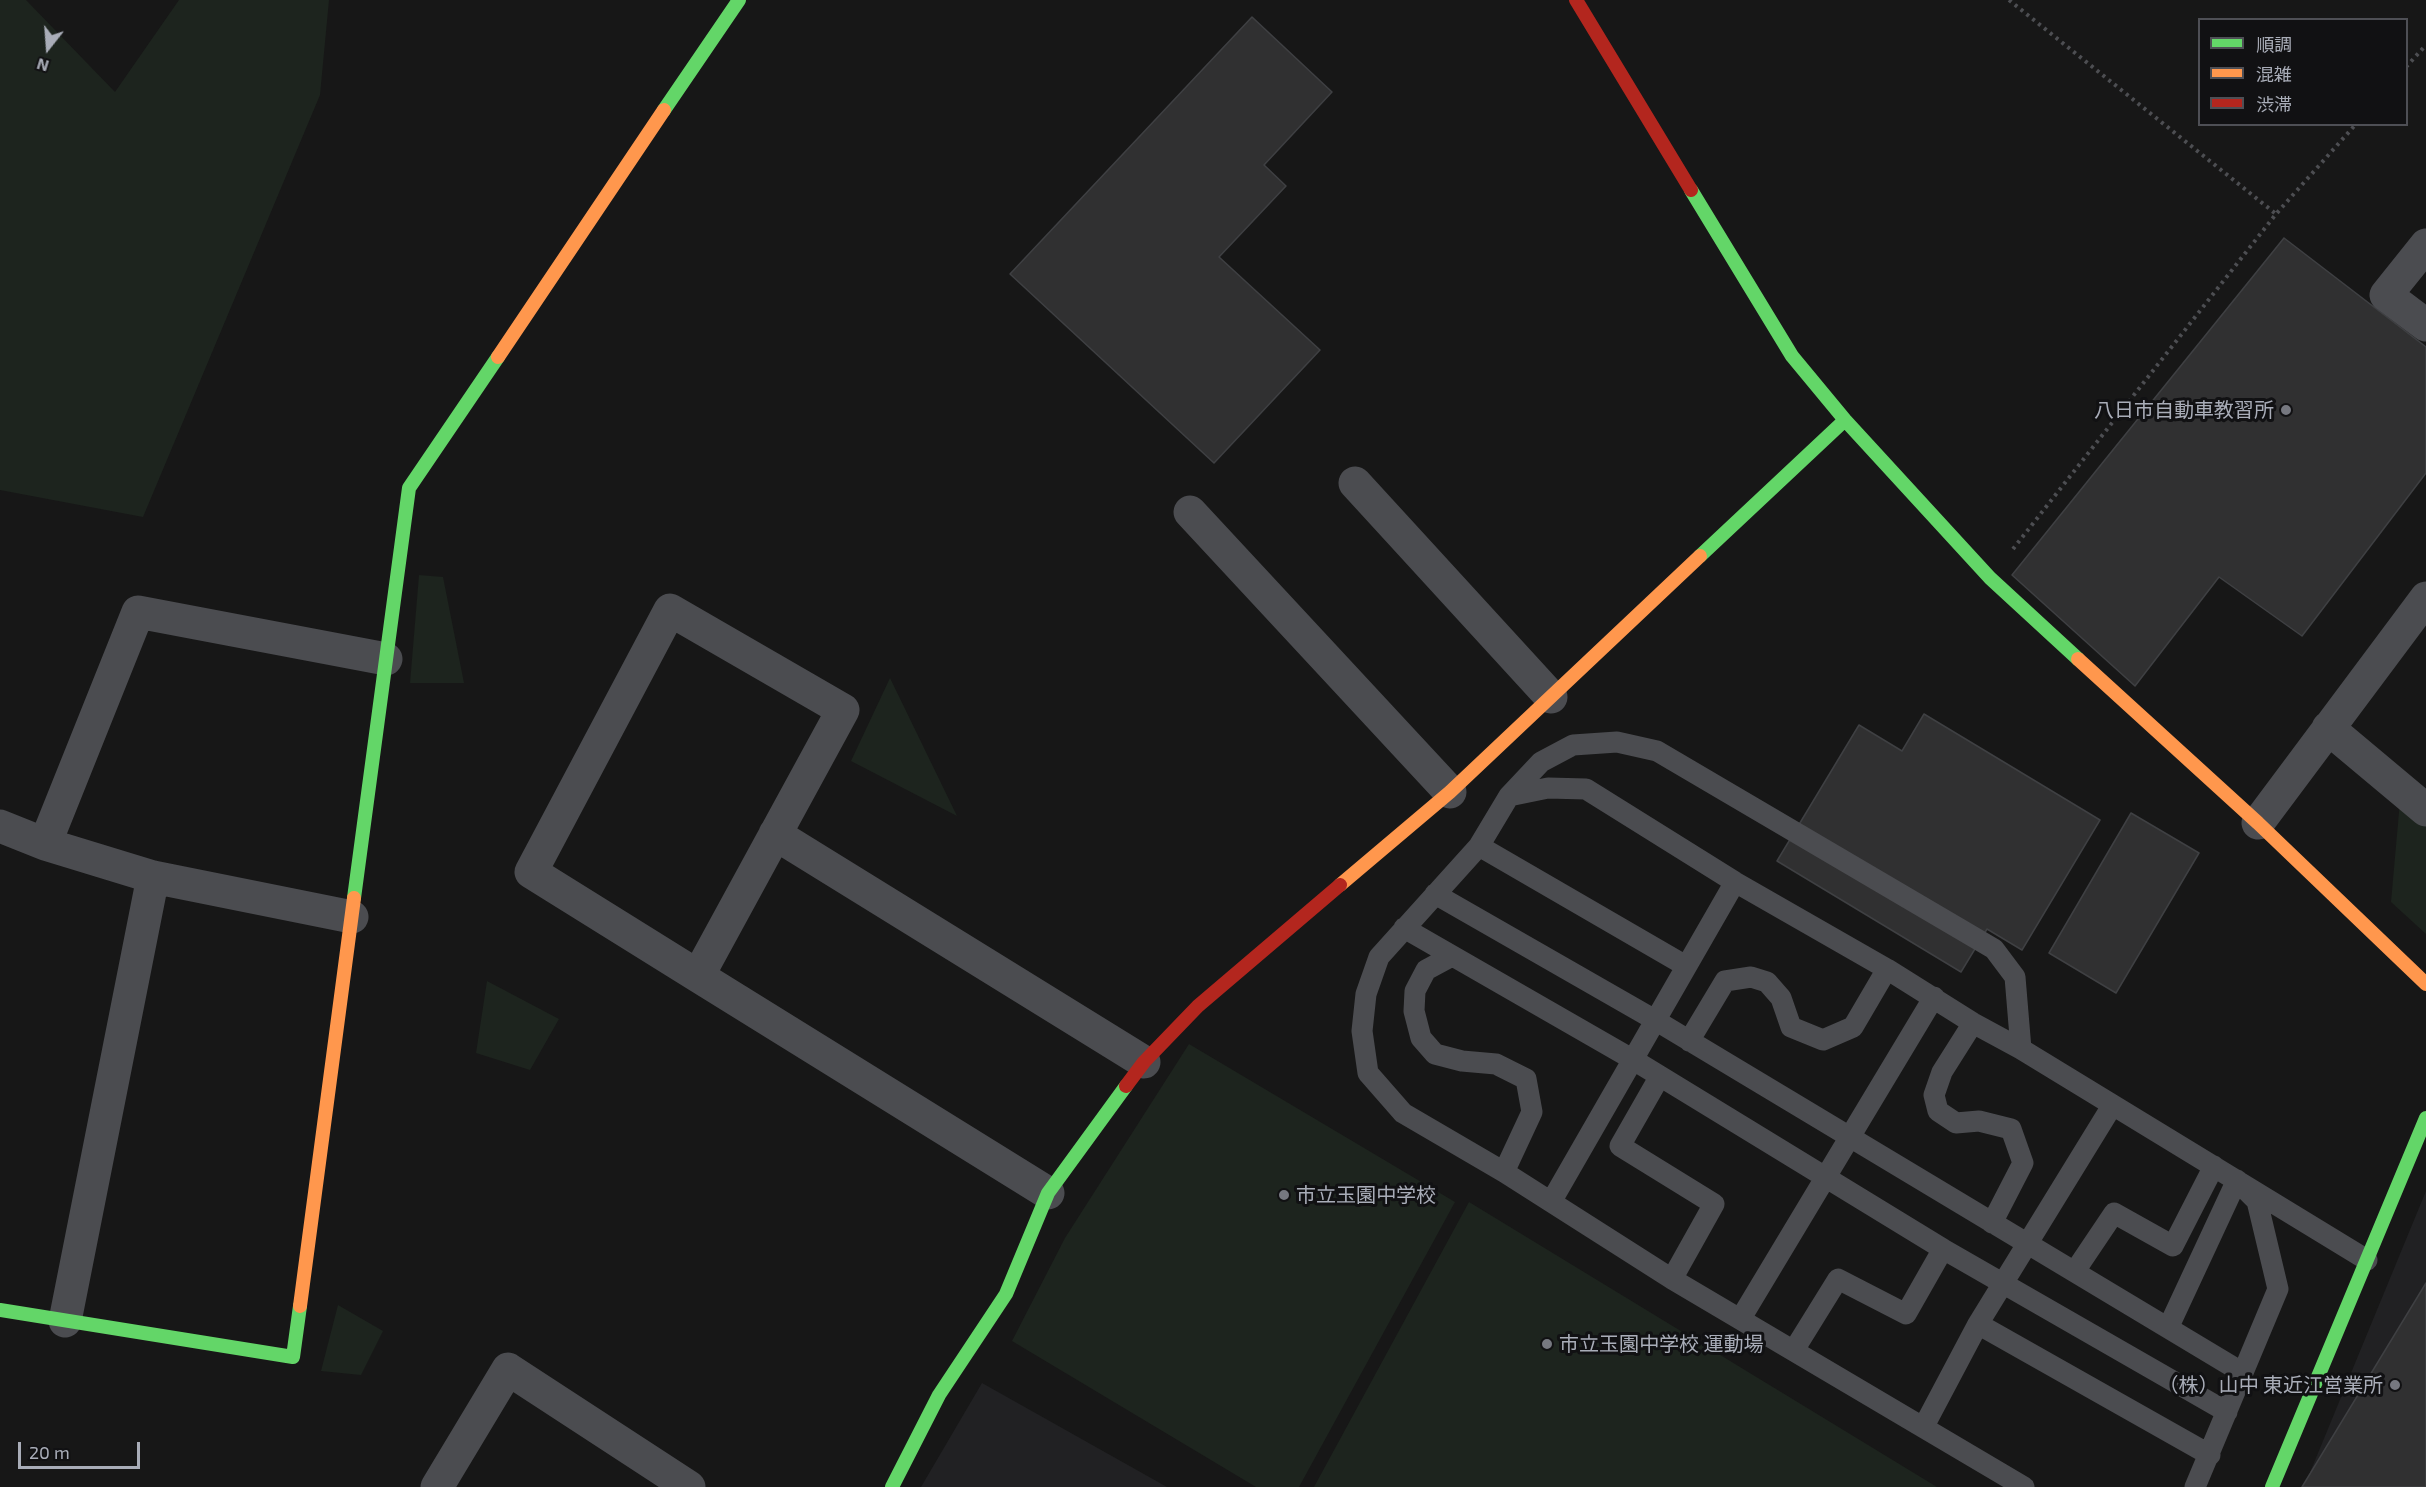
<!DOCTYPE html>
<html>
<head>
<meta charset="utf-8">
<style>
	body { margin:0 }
	#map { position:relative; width:2426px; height:1487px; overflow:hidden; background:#171717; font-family:"Exo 2","Noto Sans JP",sans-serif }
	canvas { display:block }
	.legend { position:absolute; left:2198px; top:18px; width:210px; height:108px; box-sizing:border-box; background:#111113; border:2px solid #4e4f55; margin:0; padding:8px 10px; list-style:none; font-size:18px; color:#a9adb8 }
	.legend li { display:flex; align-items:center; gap:12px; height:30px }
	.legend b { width:30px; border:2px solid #4e4f55 }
	.north { position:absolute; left:18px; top:18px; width:60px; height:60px; -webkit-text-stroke:4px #111113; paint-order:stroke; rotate:197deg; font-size:16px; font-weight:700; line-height:24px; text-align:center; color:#a9adb8 }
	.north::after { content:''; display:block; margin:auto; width:21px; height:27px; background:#a9adb8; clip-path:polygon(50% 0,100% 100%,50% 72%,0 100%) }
	.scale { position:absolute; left:18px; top:1442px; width:122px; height:27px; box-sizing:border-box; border:3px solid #a9adb8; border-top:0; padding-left:8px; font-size:18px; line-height:21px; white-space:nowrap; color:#a9adb8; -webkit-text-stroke:4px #111113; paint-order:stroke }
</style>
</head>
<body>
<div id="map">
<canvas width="2426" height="1487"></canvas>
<ul class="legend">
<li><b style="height:8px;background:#63d668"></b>順調</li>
<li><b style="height:8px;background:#ff974d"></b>混雑</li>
<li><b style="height:8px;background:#b3261e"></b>渋滞</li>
</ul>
<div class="north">N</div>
<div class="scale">20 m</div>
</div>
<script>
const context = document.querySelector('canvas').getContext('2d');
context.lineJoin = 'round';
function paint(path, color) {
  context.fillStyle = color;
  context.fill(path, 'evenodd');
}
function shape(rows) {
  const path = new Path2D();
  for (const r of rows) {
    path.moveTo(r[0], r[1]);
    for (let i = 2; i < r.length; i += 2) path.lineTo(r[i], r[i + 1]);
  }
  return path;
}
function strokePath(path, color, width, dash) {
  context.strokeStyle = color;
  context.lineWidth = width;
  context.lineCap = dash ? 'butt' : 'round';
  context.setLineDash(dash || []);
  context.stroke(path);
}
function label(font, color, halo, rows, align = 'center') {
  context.font = font + ' "Exo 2","Noto Sans JP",sans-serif';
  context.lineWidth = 6;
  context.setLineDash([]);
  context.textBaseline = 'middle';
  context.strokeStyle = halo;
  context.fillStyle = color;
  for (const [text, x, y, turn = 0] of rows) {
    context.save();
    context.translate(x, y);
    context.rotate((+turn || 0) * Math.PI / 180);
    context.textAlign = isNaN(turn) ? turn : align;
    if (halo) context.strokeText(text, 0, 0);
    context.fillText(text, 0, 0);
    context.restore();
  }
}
paint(shape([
	[2426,1191,2426,1487,2304,1487],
	[982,1383,1167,1487,921,1487]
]), '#212123');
paint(shape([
	[0,0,26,0,115,92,179,0,329,0,320,95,143,517,0,490],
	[419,575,443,577,464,683,410,683],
	[890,678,957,816,851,761],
	[2400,801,2426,825,2426,934,2391,902],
	[487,981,559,1019,530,1070,476,1053],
	[1189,1044,1455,1202,1299,1487,1256,1487,1012,1341,1065,1238],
	[1469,1202,1937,1487,1314,1487],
	[338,1305,383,1331,361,1375,321,1371]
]), '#1d241e');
const building = shape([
	[1252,17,1332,92,1264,165,1286,186,1219,257,1320,350,1214,463,1010,274,1252,17],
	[2284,238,2426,347,2426,473,2302,636,2219,577,2135,686,2012,575,2284,238],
	[1924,714,2100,820,2022,950,1987,929,1961,972,1777,861,1859,725,1902,751,1924,714],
	[2131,813,2199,853,2116,993,2049,953,2131,813],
	[2426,1283,2426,1487,2302,1487,2426,1283]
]);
paint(building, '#303031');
strokePath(building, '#3f4043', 1.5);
strokePath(shape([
	[2009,0,2276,214],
	[2406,67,2426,45],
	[2013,549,2276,214,2356,124]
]), '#4d4e52', 4, [3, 4.5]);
strokePath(shape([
	[1509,796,1541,762,1573,745,1617,742,1657,751,1994,949,2015,977,2021,1049],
	[1479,846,1686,966],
	[1435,894,1655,1020,2243,1373],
	[1404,928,1632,1059,1943,1249,2227,1412],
	[1452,956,1426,970,1415,991,1414,1011,1421,1038,1435,1054,1462,1061,1496,1064,1526,1079,1532,1112,1504,1172],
	[1973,1023,1942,1072,1934,1095,1938,1111,1956,1123,1979,1121,2011,1129,2023,1163,1992,1223],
	[1689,1041,1725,981,1751,977,1767,982,1781,998,1791,1027,1823,1040,1853,1027,1887,969],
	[1660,1076,1620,1146,1714,1204,1672,1279],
	[1551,1202,1735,882],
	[2075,1271,2114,1213,2173,1246,2214,1166],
	[1741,1318,1934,997],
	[1978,1324,2210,1455],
	[2169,1326,2237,1180],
	[1794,1350,1838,1279,1906,1314,1943,1249],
	[1924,1426,1978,1324,2112,1106],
	[2024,1487,1672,1279,1504,1172,1403,1113,1368,1073,1362,1031,1366,994,1379,957,1479,846,1509,796,1548,788,1586,789,1735,882,1887,969,1973,1023,2021,1049,2367,1260],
	[2195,1487,2278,1289,2257,1201,2243,1187]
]), '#4b4c50', 21);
strokePath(shape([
	[2426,245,2386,295,2426,325],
	[1355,483,1551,697],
	[1190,512,1450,792],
	[2328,728,2426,810],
	[2258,823,2426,598],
	[0,826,45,844,153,877,352,917],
	[775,834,1144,1062],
	[45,844,138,612,386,659],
	[698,976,843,710,670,610,531,872,698,976,1048,1193],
	[65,1321,153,877],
	[437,1487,508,1369,689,1487]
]), '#4b4c50', 33);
strokePath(shape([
	[664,110,739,0],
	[1691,190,1792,356,1845,420,1990,578,2078,659],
	[1700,556,1845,420],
	[354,898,409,488,498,357],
	[0,1310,293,1357,300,1306],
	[892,1487,939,1395,1006,1294,1048,1193,1126,1086],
	[2272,1487,2426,1118]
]), '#63d668', 14);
strokePath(shape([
	[498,357,664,110],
	[2078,659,2258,823,2426,984],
	[1340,885,1450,792,1700,556],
	[300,1306,354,898]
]), '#ff974d', 14);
strokePath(shape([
	[1576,0,1691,190],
	[1126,1086,1144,1062,1198,1006,1340,885]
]), '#b3261e', 14);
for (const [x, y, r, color] of [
	[2286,410,6,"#767880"],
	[1284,1195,6,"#767880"],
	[1547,1344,6,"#767880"],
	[2395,1385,6,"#767880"]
]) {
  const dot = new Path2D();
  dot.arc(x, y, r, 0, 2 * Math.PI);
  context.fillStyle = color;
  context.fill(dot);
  strokePath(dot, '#111113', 2);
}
label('20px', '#a9adb8', '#111113', [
	["八日市自動車教習所",2274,410],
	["市立玉園中学校",1296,1195,"left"],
	["市立玉園中学校 運動場",1559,1344,"left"],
	["（株）山中 東近江営業所",2383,1385]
], 'right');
</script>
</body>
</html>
